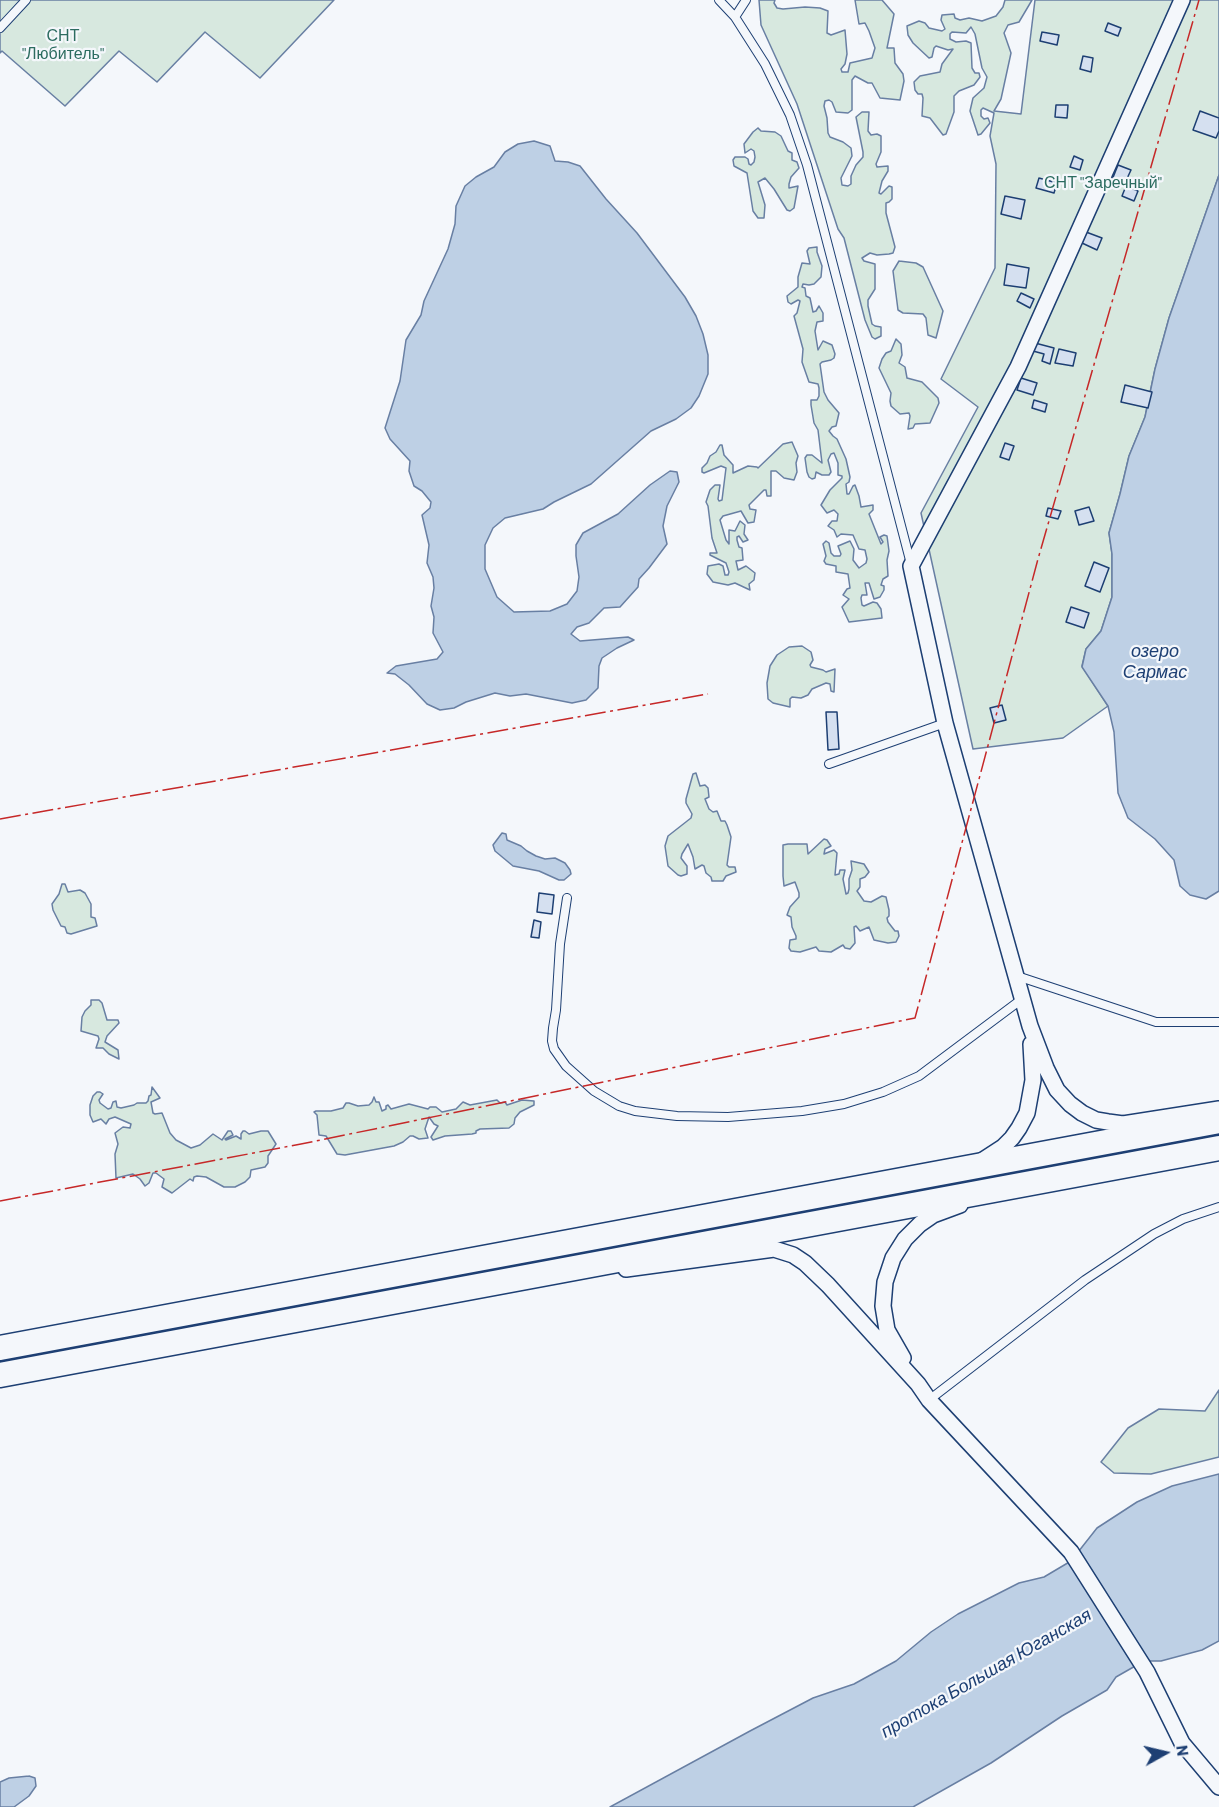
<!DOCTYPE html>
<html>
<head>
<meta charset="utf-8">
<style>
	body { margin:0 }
	#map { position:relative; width:1219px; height:1807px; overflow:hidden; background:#f4f7fb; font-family:Barlow,sans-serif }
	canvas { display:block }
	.north { position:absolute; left:1135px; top:1723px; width:60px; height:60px; -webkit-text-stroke:4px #f4f7fb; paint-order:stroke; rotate:82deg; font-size:16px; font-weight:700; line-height:24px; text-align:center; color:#1d3f73 }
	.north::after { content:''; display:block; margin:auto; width:21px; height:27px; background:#1d3f73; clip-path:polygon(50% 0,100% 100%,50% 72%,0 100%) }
</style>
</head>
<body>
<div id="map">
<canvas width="1219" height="1807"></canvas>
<div class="north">N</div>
</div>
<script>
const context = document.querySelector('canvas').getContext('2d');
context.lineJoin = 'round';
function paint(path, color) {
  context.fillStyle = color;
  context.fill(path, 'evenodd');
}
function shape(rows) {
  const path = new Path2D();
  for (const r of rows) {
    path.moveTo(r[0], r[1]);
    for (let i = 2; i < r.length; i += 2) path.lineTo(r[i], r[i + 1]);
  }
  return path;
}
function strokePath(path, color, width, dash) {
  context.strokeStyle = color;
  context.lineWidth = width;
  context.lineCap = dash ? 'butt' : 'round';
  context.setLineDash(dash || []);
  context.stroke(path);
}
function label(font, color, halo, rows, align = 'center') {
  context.font = font + ' Barlow,sans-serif';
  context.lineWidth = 4.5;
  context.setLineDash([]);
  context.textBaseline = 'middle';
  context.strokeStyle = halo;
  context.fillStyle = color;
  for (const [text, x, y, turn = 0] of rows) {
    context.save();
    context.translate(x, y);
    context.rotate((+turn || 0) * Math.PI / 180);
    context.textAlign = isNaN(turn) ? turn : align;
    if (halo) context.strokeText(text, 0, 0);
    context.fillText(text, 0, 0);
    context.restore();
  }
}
const green = shape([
	[0,0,334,0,260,78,205,32,157,82,119,51,65,106,2,51,0,53,0,0],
	[759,0,775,0,774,3,777,8,783,9,805,7,820,8,828,11,827,33,831,35,845,30,847,54,845,64,841,69,842,72,848,72,850,63,872,58,875,48,869,31,865,23,859,24,855,0,882,0,894,14,887,48,894,48,895,63,903,74,904,81,900,100,880,98,872,83,868,83,855,76,852,80,852,110,848,113,836,112,832,102,829,100,825,101,824,106,827,118,828,133,830,137,843,142,851,148,852,156,841,178,842,185,848,186,851,184,851,176,856,165,863,157,863,152,856,117,862,112,869,112,868,131,871,135,877,134,881,136,881,152,876,164,877,167,888,166,888,171,882,181,879,193,881,194,889,186,892,187,892,199,889,202,886,203,886,213,895,247,893,253,889,254,877,255,870,253,862,258,864,261,875,264,875,289,868,300,868,306,872,324,875,326,881,327,881,336,875,339,872,337,865,320,844,238,838,229,797,104,761,25,759,0],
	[1005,0,1032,0,1019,22,1008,25,1004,33,1011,53,1001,99,994,111,1021,114,1035,0,1219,0,1219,175,1169,318,1155,369,1145,417,1129,456,1120,494,1109,533,1112,554,1112,597,1101,631,1086,649,1082,666,1108,706,1063,738,973,749,921,513,978,407,941,379,995,268,996,164,990,136,994,113,983,108,981,110,981,116,984,119,988,118,990,123,981,134,978,135,970,111,973,98,984,88,987,77,982,68,975,34,971,27,966,33,952,32,950,34,950,39,956,42,966,41,971,43,972,68,975,73,979,73,980,77,974,85,959,91,954,96,954,112,946,134,943,135,930,118,922,116,923,98,922,94,918,94,915,90,914,82,920,76,940,72,942,64,953,49,948,50,936,46,934,48,932,57,929,58,913,43,908,35,907,26,919,21,925,23,929,28,942,31,945,29,941,20,942,15,954,14,955,18,960,20,969,18,982,21,996,16,1003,7,1005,0],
	[758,128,761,131,775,132,781,136,788,151,792,153,792,160,797,162,799,168,791,177,789,184,789,188,798,186,794,208,790,211,787,210,774,189,765,178,758,182,765,205,764,218,758,218,753,211,747,173,734,166,733,160,735,157,745,157,748,159,749,164,751,165,754,162,755,157,754,151,751,149,745,153,744,144,753,132,758,128],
	[817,247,817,252,822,266,821,277,814,284,809,285,803,284,802,287,805,288,806,296,810,298,813,312,816,311,819,306,823,313,823,321,817,322,815,331,818,350,823,341,832,345,835,354,834,358,831,360,822,362,820,364,824,392,828,400,839,413,836,426,832,427,829,431,833,436,837,439,846,459,850,477,849,482,846,484,847,494,849,494,853,486,855,485,859,496,861,507,873,505,873,510,869,514,881,544,883,542,880,537,884,535,887,536,889,551,887,560,888,576,883,579,881,585,884,586,884,590,880,597,874,599,869,583,865,583,867,595,862,595,861,598,862,605,864,606,873,602,877,603,881,609,882,618,849,622,842,607,849,599,843,595,847,589,850,588,848,574,836,572,836,566,826,564,824,561,826,556,823,544,826,541,829,543,831,553,834,556,840,556,841,554,838,546,850,541,854,549,853,560,859,568,866,563,867,559,865,550,859,549,853,535,841,534,837,537,834,530,828,526,832,521,837,521,838,514,834,510,827,513,821,505,830,490,842,478,842,476,838,475,838,463,834,453,831,454,828,460,831,472,829,475,822,475,816,472,815,478,812,479,809,477,807,472,805,458,807,455,812,455,822,463,818,430,814,423,811,405,811,400,817,400,819,396,819,388,818,384,809,382,802,362,803,349,794,316,797,313,800,301,798,300,791,304,788,302,787,296,798,287,798,277,802,263,810,264,807,251,809,248,817,247],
	[899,261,916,263,923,267,943,311,936,338,928,335,926,318,923,314,903,313,898,310,893,271,899,261],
	[896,339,901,344,902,355,899,363,905,367,907,378,922,382,938,398,939,403,930,423,915,424,913,428,908,429,910,416,909,413,900,414,891,406,890,401,891,393,879,368,882,359,886,353,891,351,896,339],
	[792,442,798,456,796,463,797,472,794,480,784,478,776,471,771,471,771,496,767,496,766,490,764,490,749,505,750,509,756,510,754,522,748,523,741,511,723,516,720,520,726,540,729,544,729,530,735,531,740,521,745,525,744,534,748,540,743,542,739,536,737,537,737,540,739,547,742,548,743,560,736,561,738,570,746,566,755,573,754,580,749,584,750,590,735,583,728,585,713,582,707,574,708,566,719,564,723,566,725,575,728,575,729,572,726,563,710,555,710,553,717,553,712,538,708,506,706,502,710,490,715,485,720,485,718,499,719,501,722,500,726,468,721,466,704,473,702,472,702,468,707,463,710,456,716,452,720,445,722,445,724,455,733,465,733,473,748,466,757,467,758,468,783,444,792,442],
	[802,646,811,652,813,660,810,665,811,667,823,670,826,672,835,669,834,692,831,691,830,684,826,683,812,689,808,695,801,698,792,697,790,699,790,707,773,703,768,699,767,683,770,666,777,655,789,647,802,646],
	[696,773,700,786,705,785,708,788,709,797,705,799,709,809,713,812,717,811,721,821,725,821,727,825,731,837,727,865,729,867,735,867,736,872,726,876,723,881,712,881,711,877,706,873,704,866,702,865,695,869,693,857,688,844,682,854,681,858,687,866,687,874,681,876,678,875,668,866,665,846,668,836,691,818,692,814,686,803,686,799,693,774,696,773],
	[824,839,827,840,831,846,825,849,824,854,834,850,837,853,835,875,839,874,840,870,845,870,843,879,846,894,848,893,849,889,849,879,852,870,851,861,864,864,869,872,865,877,860,879,860,887,857,891,864,901,871,902,882,896,886,897,889,910,889,916,887,918,888,922,895,931,898,931,899,936,896,942,888,943,874,940,869,927,860,931,856,926,854,927,855,943,850,949,845,948,843,945,831,952,819,951,816,947,800,952,791,951,789,948,790,940,796,939,796,936,792,927,791,917,787,915,790,907,799,897,799,893,795,882,784,886,783,876,783,845,788,844,807,844,808,854,824,839],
	[62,884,65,884,68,892,80,890,85,893,91,904,91,917,95,918,97,926,71,934,67,933,65,927,61,926,53,910,52,904,59,894,62,884],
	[91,1000,99,1000,102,1003,107,1020,118,1020,119,1023,107,1036,105,1042,118,1050,119,1059,109,1054,103,1048,96,1048,99,1039,98,1036,81,1031,82,1017,85,1011,91,1005,91,1000],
	[152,1087,160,1098,151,1102,153,1113,155,1114,162,1113,170,1133,176,1140,191,1148,200,1145,213,1134,222,1140,228,1131,231,1131,233,1135,225,1139,226,1140,236,1136,241,1139,241,1134,243,1131,245,1131,249,1134,261,1131,268,1131,276,1144,268,1156,268,1163,265,1167,251,1170,250,1177,245,1182,235,1187,224,1187,206,1177,197,1176,194,1177,193,1181,190,1179,172,1193,162,1187,164,1179,156,1173,153,1173,149,1183,145,1186,140,1179,133,1174,116,1178,115,1154,118,1144,115,1133,123,1127,130,1128,131,1124,115,1117,109,1119,106,1124,101,1119,93,1122,90,1115,90,1105,93,1096,97,1092,100,1092,103,1094,99,1100,100,1103,108,1109,111,1108,113,1102,116,1101,117,1107,121,1108,134,1105,137,1103,146,1103,148,1101,149,1096,151,1095,152,1087],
	[374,1097,376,1102,379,1102,382,1111,386,1109,386,1106,388,1105,391,1109,409,1104,428,1109,430,1107,436,1107,442,1112,456,1109,463,1102,470,1105,497,1100,500,1103,505,1102,507,1105,522,1100,534,1101,534,1105,520,1112,515,1118,514,1124,509,1128,480,1129,476,1131,476,1133,472,1134,445,1136,433,1140,431,1137,438,1126,434,1124,429,1117,425,1129,428,1138,419,1139,413,1136,410,1136,403,1142,394,1146,345,1155,337,1154,326,1136,319,1135,317,1115,314,1112,316,1111,331,1111,343,1108,346,1103,349,1103,358,1106,369,1105,372,1102,374,1097],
	[1219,1390,1219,1457,1151,1474,1114,1473,1101,1462,1128,1428,1159,1409,1205,1411,1219,1390]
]);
paint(green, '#d7e8df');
strokePath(green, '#687fa3', 1.5);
const water = shape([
	[534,141,550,146,555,161,568,162,580,166,606,199,637,233,685,297,696,316,703,334,708,355,708,374,699,396,691,408,676,419,651,431,591,484,554,502,543,509,505,518,493,528,485,545,485,569,497,597,514,612,550,611,567,604,577,591,579,577,576,556,576,545,583,533,618,514,650,485,670,471,677,472,679,482,667,506,663,526,667,544,649,568,639,579,638,587,620,607,604,608,589,623,577,627,571,634,580,641,628,637,634,640,617,648,602,658,599,666,598,688,586,700,572,703,526,694,510,696,495,693,466,702,454,708,440,710,427,704,409,685,395,674,387,673,396,666,437,659,443,652,433,633,434,617,431,606,434,588,433,577,427,563,429,545,422,515,430,508,431,502,422,491,414,486,409,471,410,461,390,439,385,428,400,381,406,340,421,315,424,301,448,249,455,224,456,206,465,186,476,177,494,167,505,152,518,144,534,141],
	[1219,175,1219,891,1206,899,1190,895,1180,886,1174,860,1155,839,1128,818,1118,793,1114,732,1108,706,1082,667,1086,649,1101,631,1112,597,1112,554,1109,533,1120,494,1129,456,1145,417,1155,369,1169,318,1219,175],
	[502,833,506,834,507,840,521,846,527,851,536,856,545,859,555,858,565,863,570,870,571,874,564,880,559,880,539,871,513,866,495,851,493,845,502,833],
	[1219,1474,1219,1641,1202,1650,1161,1661,1144,1661,1116,1677,1107,1690,1062,1716,991,1763,913,1807,610,1807,750,1731,813,1698,854,1684,896,1661,931,1632,958,1614,1019,1583,1044,1577,1071,1561,1097,1528,1137,1502,1172,1486,1219,1474],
	[29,1776,35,1778,36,1786,29,1796,14,1807,0,1807,0,1782,9,1778,29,1776]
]);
paint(water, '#bed0e5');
strokePath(water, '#687fa3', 1.5);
const building = shape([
	[1108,23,1121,28,1118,36,1105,31,1108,23],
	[1042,32,1059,35,1057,45,1040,41,1042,32],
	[1083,56,1093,58,1091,72,1080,69,1083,56],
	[1056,105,1068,105,1067,118,1055,117,1056,105],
	[1200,111,1219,118,1219,131,1216,138,1193,130,1200,111],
	[1074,156,1083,160,1080,170,1070,167,1074,156],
	[1118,165,1131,170,1124,185,1112,180,1118,165],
	[1039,178,1057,183,1054,193,1036,188,1039,178],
	[1126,186,1138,191,1134,201,1122,196,1126,186],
	[1005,196,1025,200,1021,219,1001,214,1005,196],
	[1086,232,1102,238,1097,250,1082,243,1086,232],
	[1007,264,1029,268,1026,288,1004,285,1007,264],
	[1021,293,1034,299,1030,308,1017,301,1021,293],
	[1035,343,1054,348,1050,364,1042,361,1044,354,1033,351,1035,343],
	[1059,349,1076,353,1073,366,1055,363,1059,349],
	[1021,378,1037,383,1033,395,1017,390,1021,378],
	[1125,385,1152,392,1148,408,1121,402,1125,385],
	[1034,400,1047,404,1045,412,1032,408,1034,400],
	[1005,443,1014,446,1009,460,1000,457,1005,443],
	[1089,507,1094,521,1079,525,1075,511,1089,507],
	[1048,508,1061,511,1058,519,1046,516,1048,508],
	[1094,562,1109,568,1100,592,1085,586,1094,562],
	[1071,607,1089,613,1084,628,1066,622,1071,607],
	[1002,705,1006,720,994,723,990,708,1002,705],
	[826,712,837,712,839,749,828,750,826,712],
	[539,893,554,895,552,914,537,912,539,893],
	[534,920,541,922,539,938,531,937,534,920]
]);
paint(building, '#d5e0f0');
strokePath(building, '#1d3f73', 1.5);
const service = shape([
	[719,0,735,17,765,64,790,115,807,165,911,564],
	[735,17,746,0],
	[0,28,26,0],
	[829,764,945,723],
	[567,898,560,944,556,1010,553,1028,552,1041,554,1049,566,1066,594,1091,619,1106,635,1111,677,1116,728,1117,802,1111,844,1104,883,1092,919,1076,1022,999],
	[1017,976,1156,1022,1219,1022],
	[929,1400,1085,1280,1154,1234,1183,1219,1219,1207]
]);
const minor = shape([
	[1182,0,1018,367,911,566,945,723,1030,1026,1046,1068,1057,1090,1070,1104,1082,1113,1096,1120,1108,1122,1123,1124,1219,1109],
	[983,1160,1003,1147,1012,1138,1019,1128,1027,1113,1033,1080,1031,1044],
	[626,1269,774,1249,793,1255,805,1263,828,1285,918,1384,929,1400,1071,1552,1147,1672,1182,1743,1219,1787],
	[903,1358,887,1330,883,1306,885,1282,893,1258,905,1239,920,1224,933,1215,960,1205]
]);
const trunk = shape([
	[0,1348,1219,1121],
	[0,1375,1219,1148]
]);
strokePath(service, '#1d3f73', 10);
strokePath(minor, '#1d3f73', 18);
strokePath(trunk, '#1d3f73', 27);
strokePath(service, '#f4f7fb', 8);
strokePath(minor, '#f4f7fb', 15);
strokePath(trunk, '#f4f7fb', 24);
strokePath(shape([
	[0,819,708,694],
	[0,1201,301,1144,915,1018,1038,559,1199,0]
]), '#c62828', 1.5, [21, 4.5, 3, 4.5]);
label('16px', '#2c6c60', '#f4f7fb', [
	["СНТ",63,36],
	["\"Любитель\"",63,54],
	["СНТ \"Заречный\"",1103,183]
]);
label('italic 18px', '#1d3f73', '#f4f7fb', [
	["озеро",1155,651],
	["Сармас",1155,672],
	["протока Большая Юганская",986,1673,-30]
]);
</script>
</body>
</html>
